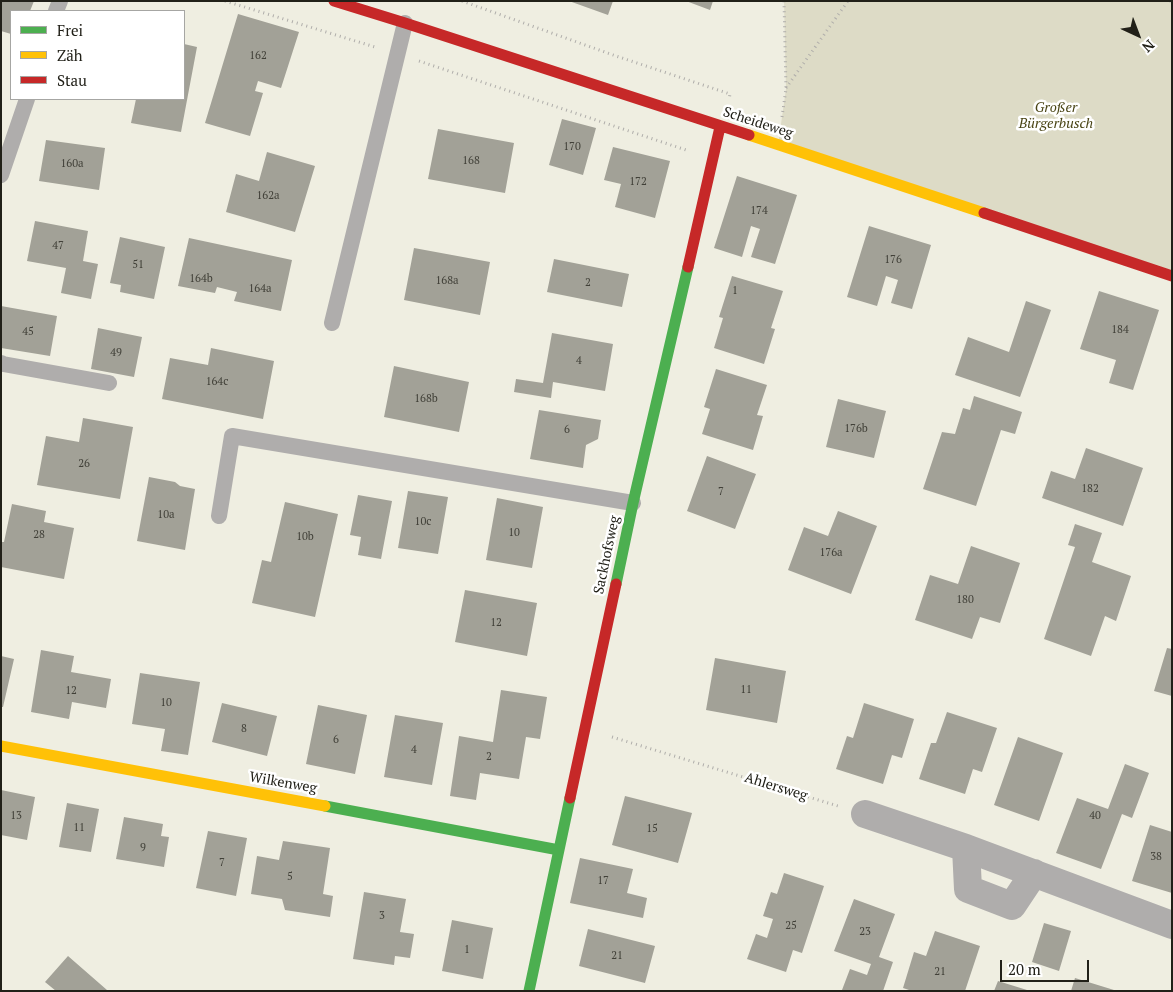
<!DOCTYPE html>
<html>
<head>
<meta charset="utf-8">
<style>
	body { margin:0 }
	#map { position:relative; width:1173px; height:992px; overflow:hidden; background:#efeee1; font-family:"PT Serif",serif }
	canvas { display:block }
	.frame { position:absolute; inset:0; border:2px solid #212018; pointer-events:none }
	.legend { position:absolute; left:10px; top:10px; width:175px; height:90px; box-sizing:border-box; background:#fff; border:1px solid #a6a6a3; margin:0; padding:6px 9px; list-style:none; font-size:15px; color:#212018 }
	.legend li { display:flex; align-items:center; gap:10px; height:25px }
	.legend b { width:25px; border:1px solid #a6a6a3 }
	.north { position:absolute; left:1113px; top:10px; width:50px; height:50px; -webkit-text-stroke:4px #fff; paint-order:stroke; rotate:137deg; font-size:14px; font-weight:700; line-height:20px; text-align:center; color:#212018 }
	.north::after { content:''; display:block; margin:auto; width:18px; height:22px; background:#212018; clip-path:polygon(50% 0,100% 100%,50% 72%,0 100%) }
	.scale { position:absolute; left:1000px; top:960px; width:89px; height:22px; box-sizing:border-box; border:2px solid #212018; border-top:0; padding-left:6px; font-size:15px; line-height:18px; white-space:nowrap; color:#212018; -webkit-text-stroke:4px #fff; paint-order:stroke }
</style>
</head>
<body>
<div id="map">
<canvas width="1173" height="992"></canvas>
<div class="frame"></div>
<ul class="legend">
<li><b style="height:6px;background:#4caf50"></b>Frei</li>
<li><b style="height:6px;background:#ffc107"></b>Zäh</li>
<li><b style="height:6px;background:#c62828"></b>Stau</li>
</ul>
<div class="north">N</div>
<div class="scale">20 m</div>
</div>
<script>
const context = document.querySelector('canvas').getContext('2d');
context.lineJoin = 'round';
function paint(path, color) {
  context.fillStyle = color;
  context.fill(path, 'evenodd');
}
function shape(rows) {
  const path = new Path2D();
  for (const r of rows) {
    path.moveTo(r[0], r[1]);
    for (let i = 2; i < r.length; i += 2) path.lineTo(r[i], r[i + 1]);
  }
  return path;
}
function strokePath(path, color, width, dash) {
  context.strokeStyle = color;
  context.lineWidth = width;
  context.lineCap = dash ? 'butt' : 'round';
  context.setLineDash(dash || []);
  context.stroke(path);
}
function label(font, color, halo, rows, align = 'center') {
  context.font = font + ' "PT Serif",serif';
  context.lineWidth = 5;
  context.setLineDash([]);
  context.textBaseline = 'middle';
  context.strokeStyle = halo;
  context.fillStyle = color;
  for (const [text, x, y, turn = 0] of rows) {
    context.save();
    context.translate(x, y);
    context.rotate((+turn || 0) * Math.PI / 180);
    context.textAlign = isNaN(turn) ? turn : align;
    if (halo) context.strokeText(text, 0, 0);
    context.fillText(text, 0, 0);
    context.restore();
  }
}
paint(shape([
	[784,1,1172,1,1172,276,778,145,786,89]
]), '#dddbc6');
paint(shape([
	[1,1,34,1,30,11,11,11,11,34,1,31],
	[569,1,613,1,608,15],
	[686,1,713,1,710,10],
	[238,14,299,32,281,88,258,81,255,91,263,93,250,136,205,123],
	[184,44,197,47,181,132,131,123,136,99,184,99],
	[562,119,596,128,583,175,549,165],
	[438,129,514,143,505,193,428,179],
	[46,140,105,148,99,190,39,181],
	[613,147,670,161,655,218,615,207,621,184,604,180],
	[267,152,315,166,295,232,226,212,236,174,259,181],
	[737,176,797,195,775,264,751,257,760,229,751,226,742,257,714,248],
	[35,221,88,231,83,261,98,264,91,299,61,293,66,268,27,261],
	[869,226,931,245,912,309,891,303,898,280,886,276,877,306,847,297],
	[120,237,165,247,154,299,120,292,121,285,110,283],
	[189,238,292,260,281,311,234,301,237,292,217,287,215,293,178,286],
	[414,248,490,262,480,315,404,300],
	[554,259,629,274,622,307,547,292],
	[732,276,783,291,771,328,775,329,764,364,714,348,723,318,719,317],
	[1099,291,1159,310,1133,390,1109,383,1116,360,1080,349],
	[1026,301,1051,310,1020,397,955,375,968,337,1009,352],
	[1,306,57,316,50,356,1,348],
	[98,328,142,337,134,377,91,369],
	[552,333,613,344,605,391,553,382,551,398,514,392,516,379,543,383],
	[211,348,274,361,263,419,162,399,170,358,208,365],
	[394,366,469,382,459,432,384,417],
	[716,369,767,385,757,415,763,416,753,450,702,434,710,409,704,407],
	[974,396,1022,412,1015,434,1001,430,976,506,923,489,942,432,955,434,963,408,970,410],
	[838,399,886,411,874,458,826,447],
	[539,410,601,420,598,439,586,445,583,468,530,459],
	[83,418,133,427,120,499,37,485,46,436,79,442],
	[1086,448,1143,468,1123,526,1042,498,1051,471,1075,479],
	[707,456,756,474,735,529,687,511],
	[149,477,175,482,180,486,195,489,185,550,137,541],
	[408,491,448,497,438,554,398,548],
	[358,495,392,501,381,559,358,555,361,537,350,535],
	[497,498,543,507,532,568,486,560],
	[285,502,338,514,315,617,252,603,262,560,271,562],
	[12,504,46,511,44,522,74,528,64,579,1,567,1,542,4,542],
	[838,511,877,526,851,594,788,570,804,527,828,536],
	[1075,524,1102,533,1092,562,1131,576,1116,621,1105,616,1091,656,1044,639,1075,547,1068,545],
	[971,546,1020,563,1000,623,980,617,972,639,915,620,930,575,958,584],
	[465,590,537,603,527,656,455,642],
	[1167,648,1172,649,1172,696,1154,691],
	[41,650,74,656,71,672,111,679,106,708,72,702,69,719,31,712],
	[1,656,14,659,3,707,1,707],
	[715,658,786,671,777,723,706,710],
	[140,673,200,682,188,755,161,751,165,729,132,724],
	[501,690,547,697,540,739,526,737,519,779,480,773,476,800,450,796,459,736,493,742],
	[222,703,277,716,267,756,212,742],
	[864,703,914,719,902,758,892,755,883,784,836,769,847,736,853,738],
	[318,705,367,715,355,774,306,764],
	[947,712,997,728,982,772,973,769,965,794,919,779,931,743,936,743],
	[395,715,443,723,432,785,384,777],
	[1018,737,1063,753,1039,821,994,805],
	[1125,764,1149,773,1132,818,1122,814,1101,869,1056,853,1077,798,1108,809],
	[1,790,35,797,27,840,1,835],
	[625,796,692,813,678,863,612,845],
	[67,803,99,809,91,852,59,847],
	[124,817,163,824,161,836,169,837,164,867,116,859],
	[1150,825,1172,832,1172,893,1132,881],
	[208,831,247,838,236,896,196,888],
	[283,841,330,848,323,894,333,896,330,917,285,910,282,899,251,894,257,856,279,860],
	[580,858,633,869,627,893,647,898,643,918,570,903],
	[784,873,824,886,802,953,793,950,786,972,747,959,756,934,767,938,773,919,763,916,771,892,777,894],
	[364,892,406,899,400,932,414,934,410,958,395,956,394,965,353,959],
	[854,899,895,914,879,957,893,962,883,991,842,990,850,969,867,975,871,964,834,951],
	[452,920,493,928,483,979,442,971],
	[1044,923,1071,931,1059,971,1032,962],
	[588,929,655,946,645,983,579,966],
	[935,931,980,946,965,991,912,991,903,988,914,952,926,956],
	[68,956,107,990,106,991,56,991,45,982],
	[1075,978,1114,990,1114,991,1071,991],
	[998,981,1027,990,1027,991,994,991]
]), '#a2a197');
strokePath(shape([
	[225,1,375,47],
	[462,1,616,56,730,94,729,100],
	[1170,1,1172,2],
	[419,61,686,150],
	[786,88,848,1],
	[782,117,786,89,784,1],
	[612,737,838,806]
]), '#afadaa', 3, [1, 4]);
strokePath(shape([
	[56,11,60,1],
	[1,175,27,99],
	[332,323,405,23],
	[1,363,3,364,109,383],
	[219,516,232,436,633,503]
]), '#afadac', 16);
strokePath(shape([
	[865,814,966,848,1172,925],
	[966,848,968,889,1012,906,1034,873]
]), '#afadac', 28);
strokePath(shape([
	[616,584,633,503,688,267],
	[325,806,559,850],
	[529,991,570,798]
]), '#4caf50', 11);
strokePath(shape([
	[749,135,984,213],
	[1,746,325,806]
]), '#ffc107', 11);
strokePath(shape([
	[334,1,405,23,749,135],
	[984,213,1172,276],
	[688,267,720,127],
	[570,798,616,584]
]), '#c62828', 11);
label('11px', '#414038', null, [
	["162",258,56],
	["170",572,147],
	["168",471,161],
	["160a",72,164],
	["172",638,182],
	["162a",268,196],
	["174",759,211],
	["47",58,246],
	["176",893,260],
	["51",138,265],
	["164b",201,279],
	["168a",447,281],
	["2",588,283],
	["164a",260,289],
	["1",735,291],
	["184",1120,330],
	["45",28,332],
	["49",116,353],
	["4",579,361],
	["164c",217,382],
	["168b",426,399],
	["176b",856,429],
	["6",567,430],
	["26",84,464],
	["182",1090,489],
	["7",721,492],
	["10a",166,515],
	["10c",423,522],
	["10",514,533],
	["28",39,535],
	["10b",305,537],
	["176a",831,553],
	["180",965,600],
	["12",496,623],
	["11",746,690],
	["12",71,691],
	["10",166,703],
	["8",244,729],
	["6",336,740],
	["4",414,750],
	["2",489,757],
	["13",16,816],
	["40",1095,816],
	["11",79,828],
	["15",652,829],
	["9",143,848],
	["38",1156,857],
	["7",222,863],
	["5",290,877],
	["17",603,881],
	["3",382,916],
	["25",791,926],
	["23",865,932],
	["1",467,950],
	["21",617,956],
	["21",940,972]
]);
label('italic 14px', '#494414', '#fff', [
	["Großer",1056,108],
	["Bürgerbusch",1056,124]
]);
label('14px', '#212018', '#fff', [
	["Scheideweg",758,123,18],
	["Sackhofsweg",607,555,-78],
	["Wilkenweg",283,783,10],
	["Ahlersweg",776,787,17]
]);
</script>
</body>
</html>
